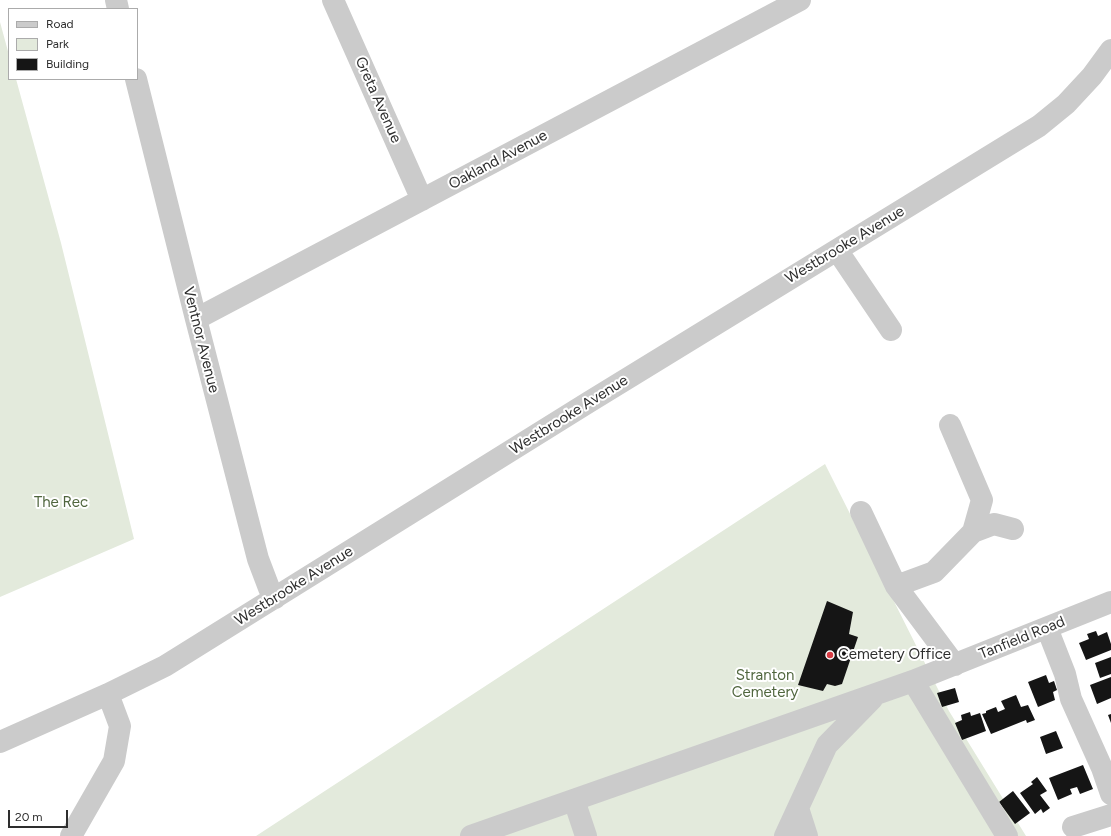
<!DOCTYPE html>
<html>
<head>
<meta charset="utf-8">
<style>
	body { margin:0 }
	#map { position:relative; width:1111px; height:836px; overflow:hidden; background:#fff; font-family:Figtree,sans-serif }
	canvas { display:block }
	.legend { position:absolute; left:8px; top:8px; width:130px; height:72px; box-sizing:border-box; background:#fff; border:1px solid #ababab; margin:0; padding:5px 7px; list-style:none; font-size:12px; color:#2e2e2e }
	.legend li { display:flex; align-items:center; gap:8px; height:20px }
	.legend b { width:20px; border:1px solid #ababab }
	.scale { position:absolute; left:8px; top:810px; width:60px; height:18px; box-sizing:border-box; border:2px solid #2e2e2e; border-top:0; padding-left:5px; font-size:12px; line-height:14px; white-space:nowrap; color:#2e2e2e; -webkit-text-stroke:3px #fff; paint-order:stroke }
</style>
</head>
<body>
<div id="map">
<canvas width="1111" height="836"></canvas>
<ul class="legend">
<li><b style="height:5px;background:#cbcbcb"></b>Road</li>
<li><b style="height:11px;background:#e3eadc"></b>Park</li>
<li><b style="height:11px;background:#151515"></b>Building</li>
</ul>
<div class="scale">20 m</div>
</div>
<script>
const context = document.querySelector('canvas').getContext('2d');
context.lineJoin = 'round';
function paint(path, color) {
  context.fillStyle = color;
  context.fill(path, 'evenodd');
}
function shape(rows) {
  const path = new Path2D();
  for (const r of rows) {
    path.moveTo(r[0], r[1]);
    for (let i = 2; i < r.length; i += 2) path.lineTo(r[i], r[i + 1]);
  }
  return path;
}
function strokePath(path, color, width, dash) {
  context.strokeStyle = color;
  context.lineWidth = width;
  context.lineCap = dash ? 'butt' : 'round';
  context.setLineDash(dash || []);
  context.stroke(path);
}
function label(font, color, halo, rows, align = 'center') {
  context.font = font + ' Figtree,sans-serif';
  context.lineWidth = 4;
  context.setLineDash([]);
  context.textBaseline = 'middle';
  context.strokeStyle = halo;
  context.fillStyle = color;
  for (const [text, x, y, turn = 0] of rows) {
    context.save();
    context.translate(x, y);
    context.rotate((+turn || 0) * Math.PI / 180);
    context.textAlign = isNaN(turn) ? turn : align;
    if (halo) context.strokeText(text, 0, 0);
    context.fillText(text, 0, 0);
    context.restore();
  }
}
paint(shape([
	[0,22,9,55,9,79,16,79,61,243,134,539,0,597],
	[825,464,949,711,1026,836,256,836]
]), '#e3eadc');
paint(shape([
	[827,601,853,612,849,634,858,637,842,684,835,686,827,684,823,691,798,685],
	[1096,631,1098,636,1107,632,1111,644,1111,650,1086,660,1079,643,1089,639,1087,634],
	[1111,657,1111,674,1100,678,1095,663],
	[1046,675,1049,683,1054,681,1057,690,1053,692,1055,700,1038,707,1028,682],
	[1111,677,1111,698,1097,704,1090,685],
	[955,688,959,702,942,707,937,693],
	[1016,695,1021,707,1028,705,1035,720,1027,723,1026,720,991,734,982,714,986,713,986,711,996,707,998,712,1005,709,1001,701],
	[970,712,971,716,980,713,986,731,962,740,955,723,962,720,961,715],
	[1111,714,1111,723,1108,715],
	[1056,731,1063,748,1046,754,1040,737],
	[1083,765,1093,789,1080,794,1077,787,1070,789,1072,794,1058,800,1049,778],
	[1037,777,1047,791,1040,795,1050,808,1043,813,1041,809,1035,814,1020,793,1033,784,1031,782],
	[1013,791,1030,813,1015,824,999,802]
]), '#151515');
strokePath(shape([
	[116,0,118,9],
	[333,0,422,200],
	[136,79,196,319,258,559,269,588,275,598],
	[837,250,891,330],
	[196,319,800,0],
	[861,512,896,586,955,665],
	[973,532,994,524,1013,529],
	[896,586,934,572,973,532,982,500,950,425],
	[1047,628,1065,674,1071,699,1102,768,1111,794],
	[913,681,1007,836],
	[0,742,108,694,165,666,589,402,1039,126,1066,104,1092,76,1111,50],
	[574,800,586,836],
	[798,808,807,836],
	[1073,827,1111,815],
	[71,836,114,761,120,726,108,694],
	[471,836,913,681,1111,602],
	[785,836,827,745,872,699]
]), '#cbcbcb', 22);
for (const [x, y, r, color] of [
	[830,655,4,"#d83c44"]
]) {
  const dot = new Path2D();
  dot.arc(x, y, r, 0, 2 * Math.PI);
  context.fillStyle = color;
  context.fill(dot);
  strokePath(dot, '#fff', 1.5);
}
label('15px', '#2e2e2e', '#fff', [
	["Greta Avenue",378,100,66],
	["Oakland Avenue",498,160,-28],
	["Westbrooke Avenue",845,245,-31],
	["Ventnor Avenue",201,340,76],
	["Westbrooke Avenue",569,415,-32],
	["Westbrooke Avenue",294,586,-32],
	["Tanfield Road",1022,638,-22]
]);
label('15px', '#50663e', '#fff', [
	["The Rec",61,503],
	["Stranton",765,676],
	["Cemetery",765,693]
]);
label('15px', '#2e2e2e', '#fff', [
	["Cemetery Office",838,655]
], 'left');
</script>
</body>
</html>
